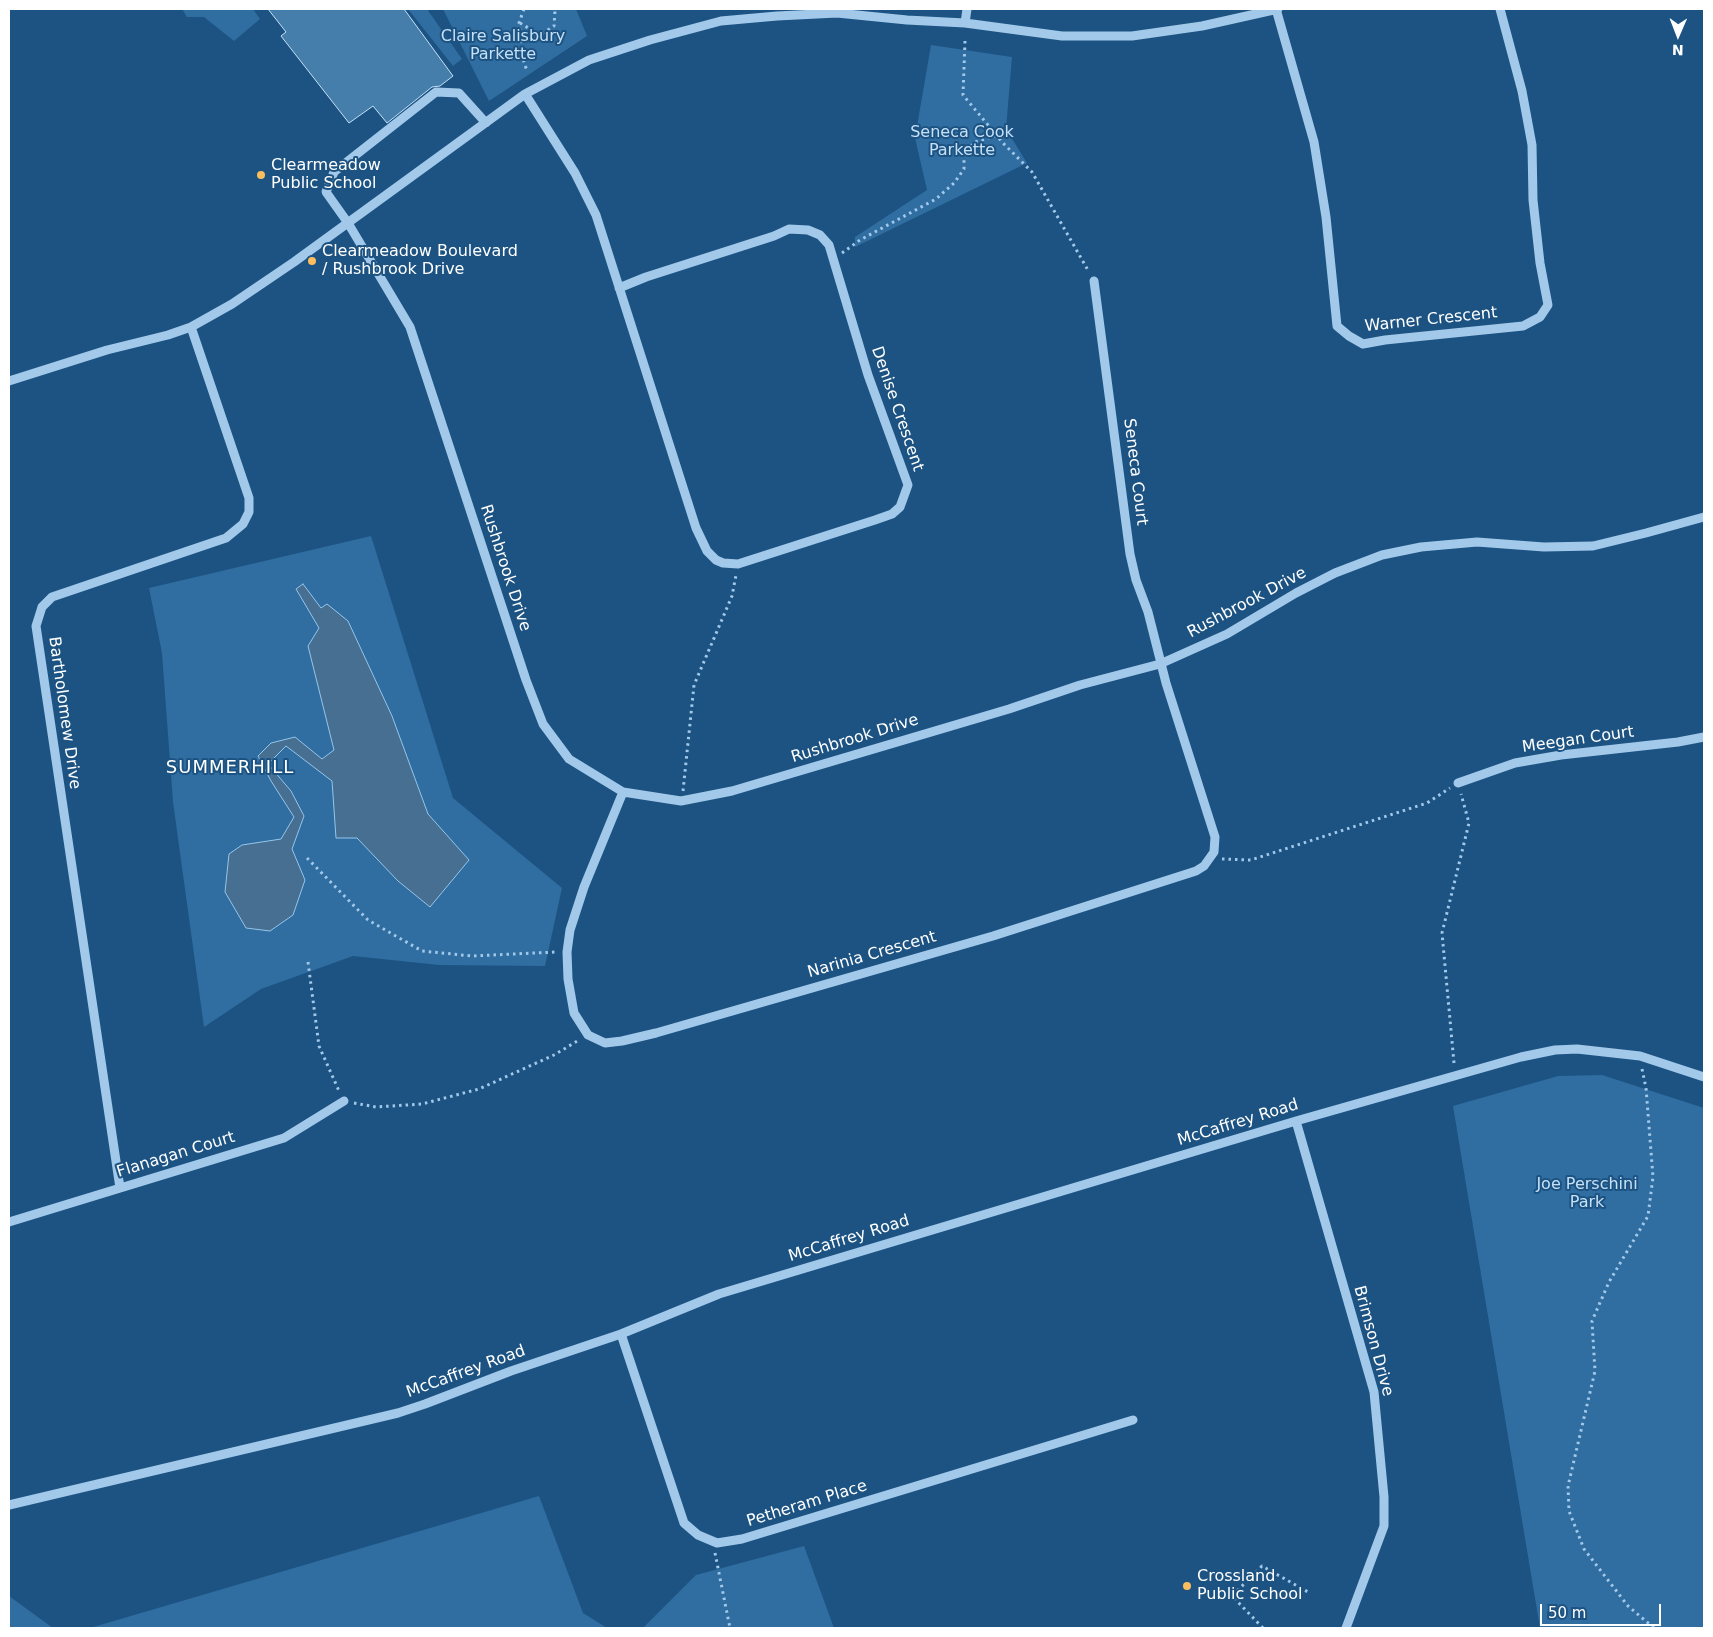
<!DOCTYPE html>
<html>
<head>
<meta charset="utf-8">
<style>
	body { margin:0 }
	#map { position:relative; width:1713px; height:1637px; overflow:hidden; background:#1c5382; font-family:"DejaVu Sans",sans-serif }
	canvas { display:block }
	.frame { position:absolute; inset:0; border:10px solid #fff; pointer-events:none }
	.north { position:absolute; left:1653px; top:10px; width:50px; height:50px; -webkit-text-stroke:4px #1c5382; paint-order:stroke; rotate:181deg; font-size:14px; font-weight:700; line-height:20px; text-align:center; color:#fff }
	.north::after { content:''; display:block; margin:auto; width:18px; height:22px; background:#fff; clip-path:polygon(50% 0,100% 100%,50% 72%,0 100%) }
	.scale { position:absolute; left:1540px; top:1604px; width:121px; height:22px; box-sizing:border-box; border:2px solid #fff; border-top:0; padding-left:6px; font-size:15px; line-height:18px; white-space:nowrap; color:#fff; -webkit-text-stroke:4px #1c5382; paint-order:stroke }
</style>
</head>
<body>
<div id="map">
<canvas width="1713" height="1637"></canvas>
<div class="frame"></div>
<div class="north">N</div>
<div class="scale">50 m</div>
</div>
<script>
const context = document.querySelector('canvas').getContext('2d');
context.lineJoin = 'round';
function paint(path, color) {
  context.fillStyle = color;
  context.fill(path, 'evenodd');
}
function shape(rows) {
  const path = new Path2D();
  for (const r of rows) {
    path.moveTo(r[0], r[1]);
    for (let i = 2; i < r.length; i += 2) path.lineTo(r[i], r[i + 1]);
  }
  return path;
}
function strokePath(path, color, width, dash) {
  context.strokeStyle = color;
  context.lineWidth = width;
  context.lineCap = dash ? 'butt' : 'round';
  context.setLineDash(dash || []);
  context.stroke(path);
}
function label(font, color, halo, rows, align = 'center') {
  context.font = font + ' "DejaVu Sans",sans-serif';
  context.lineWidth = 4;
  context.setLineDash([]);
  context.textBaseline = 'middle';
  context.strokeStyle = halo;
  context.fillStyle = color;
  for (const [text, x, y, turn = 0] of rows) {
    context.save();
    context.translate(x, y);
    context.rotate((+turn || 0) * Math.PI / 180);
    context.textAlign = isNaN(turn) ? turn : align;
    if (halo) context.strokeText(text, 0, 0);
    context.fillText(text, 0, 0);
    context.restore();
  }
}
paint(shape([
	[182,9,253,9,260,19,234,41,204,17,187,17],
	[408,9,427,9,462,59,453,66],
	[443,9,576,9,587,36,489,101],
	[931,45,1012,57,1006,129,1027,163,855,247,855,237,927,190,915,138],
	[371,536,453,798,562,888,545,966,439,965,353,956,261,989,204,1027,173,802,162,653,149,588],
	[1602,1075,1704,1108,1704,1628,1540,1628,1453,1106,1558,1076],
	[539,1496,583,1613,607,1628,90,1628],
	[804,1546,834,1628,643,1628,696,1575],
	[9,1596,53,1628,9,1628]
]), '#306da1');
const water = shape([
	[303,584,321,608,327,604,348,621,392,716,428,814,469,860,430,907,398,881,357,838,336,838,332,781,286,746,268,764,291,791,304,816,292,849,305,880,293,915,270,931,246,928,225,892,229,854,242,845,281,839,294,817,271,781,258,756,271,743,295,737,322,759,334,750,308,646,319,628,296,589,303,584]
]);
paint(water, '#476f91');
strokePath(water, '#95c6ec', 1);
const building = shape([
	[268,9,404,9,453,76,440,86,432,87,387,123,373,106,349,123,281,36,286,32,268,9]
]);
paint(building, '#457dab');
strokePath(building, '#c6e1f7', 1);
strokePath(shape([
	[524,9,519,23,524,62,527,71],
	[520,23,540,35,554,26,555,10,554,9],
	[965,41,963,95,1003,143,1032,172,1089,272],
	[842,253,860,240,936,199,954,183,964,169,964,152,975,142,998,135],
	[683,791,694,685,732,596,736,575],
	[307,858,368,920,422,951,472,956,556,952],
	[1222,859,1251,860,1427,803,1450,788],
	[308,962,319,1046,339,1091],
	[1454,1063,1442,933,1469,823,1461,794],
	[1642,1069,1646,1088,1653,1177,1648,1216,1609,1282,1592,1321,1595,1371,1568,1486,1569,1511,1584,1549,1628,1606,1654,1628],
	[354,1103,376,1107,422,1104,479,1089,554,1055,579,1040],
	[715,1553,730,1628],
	[1263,1628,1232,1596,1262,1566,1308,1592]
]), '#a2c9ea', 3, [2.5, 4]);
strokePath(shape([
	[1276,9,1314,142,1326,217,1337,326,1349,336,1363,344,1385,340,1523,326,1540,317,1548,305,1540,263,1533,200,1532,145,1522,91,1500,9],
	[965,23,967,9],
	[525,94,575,173,596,215,696,528,707,551,716,560,723,563,738,564,875,520,892,514,900,507,908,485,868,375,829,245,820,235,808,230,789,229,774,236,646,277,619,288],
	[486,123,459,93,436,92,334,172,326,192,348,223,410,327,526,680,543,724,569,759,623,792,681,801,732,791,1009,709,1080,685,1160,664,1227,634,1296,593,1335,573,1382,555,1421,547,1477,542,1544,547,1593,546,1646,533,1704,517],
	[9,381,107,350,168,335,191,327,232,304,294,262,525,94,589,60,650,40,721,21,777,16,837,13,907,20,965,23,1062,36,1132,36,1202,26,1278,9],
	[1458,783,1515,763,1561,755,1678,742,1704,737],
	[623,792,584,887,570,930,567,952,568,979,574,1013,588,1035,605,1043,622,1041,656,1033,993,936,1196,871,1204,866,1214,852,1215,837,1166,683,1148,612,1136,580,1130,554,1094,281],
	[1296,1121,1374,1392,1384,1497,1384,1526,1346,1628],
	[120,1188,36,626,42,607,52,597,226,538,243,524,249,512,249,498,191,327],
	[9,1222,284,1138,344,1101],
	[621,1334,684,1523,698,1535,717,1543,742,1539,1133,1420],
	[9,1505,398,1413,425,1404,511,1371,621,1334,719,1294,1296,1121,1521,1057,1555,1050,1577,1049,1640,1056,1704,1077]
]), '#a2c9ea', 9);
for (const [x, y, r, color] of [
	[261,175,5,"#fabe5f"],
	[312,261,5,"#fabe5f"],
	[1187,1586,5,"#fabe5f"]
]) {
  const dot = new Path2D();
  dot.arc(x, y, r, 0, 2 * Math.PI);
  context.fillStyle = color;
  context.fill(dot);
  strokePath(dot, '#1c5382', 2);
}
label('16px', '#c6e1f7', '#1c5382', [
	["Claire Salisbury",503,37],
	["Parkette",503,55],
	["Seneca Cook",962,133],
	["Parkette",962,151],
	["Joe Perschini",1587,1185],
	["Park",1587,1203]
]);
label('16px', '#fff', '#1c5382', [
	["Clearmeadow",271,166],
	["Public School",271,184],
	["Clearmeadow Boulevard",322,252],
	["/ Rushbrook Drive",322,270],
	["Crossland",1197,1577],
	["Public School",1197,1595]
], 'left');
label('16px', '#fff', '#1c5382', [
	["Warner Crescent",1431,320,-6],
	["Denise Crescent",897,409,71],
	["Seneca Court",1135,472,83],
	["Rushbrook Drive",505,568,72],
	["Rushbrook Drive",1247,603,-28],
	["Bartholomew Drive",64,713,82],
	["Rushbrook Drive",855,739,-17],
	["Meegan Court",1578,740,-8],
	["Narinia Crescent",872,955,-16],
	["McCaffrey Road",1238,1123,-17],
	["Flanagan Court",176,1155,-17],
	["McCaffrey Road",849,1239,-17],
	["Brimson Drive",1373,1341,75],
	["McCaffrey Road",466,1372,-20],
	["Petheram Place",807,1504,-17]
]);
context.letterSpacing = '1px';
label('18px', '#fff', '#1c5382', [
	["SUMMERHILL",230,768]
]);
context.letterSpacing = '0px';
</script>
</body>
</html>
